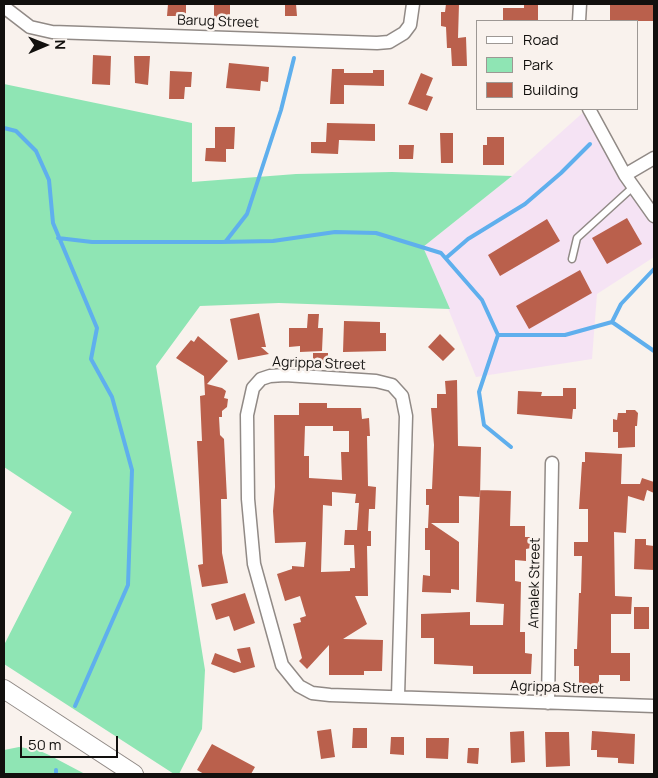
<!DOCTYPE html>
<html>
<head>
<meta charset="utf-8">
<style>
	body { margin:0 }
	#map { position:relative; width:658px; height:778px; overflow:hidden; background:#f9f2ed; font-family:Manrope,sans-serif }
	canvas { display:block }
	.frame { position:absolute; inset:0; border:5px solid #12100e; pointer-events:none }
	.legend { position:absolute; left:476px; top:20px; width:162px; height:90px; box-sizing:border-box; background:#f9f2ed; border:1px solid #9d9894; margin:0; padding:6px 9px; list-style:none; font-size:15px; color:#12100e }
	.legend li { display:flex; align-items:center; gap:10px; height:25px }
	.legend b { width:25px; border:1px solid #9d9894 }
	.north { position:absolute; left:20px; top:20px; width:50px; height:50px; -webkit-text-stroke:4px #f9f2ed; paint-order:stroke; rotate:89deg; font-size:14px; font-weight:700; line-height:20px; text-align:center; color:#12100e }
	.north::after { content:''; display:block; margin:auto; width:18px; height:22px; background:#12100e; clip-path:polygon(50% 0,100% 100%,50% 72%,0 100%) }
	.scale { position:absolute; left:20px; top:736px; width:98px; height:22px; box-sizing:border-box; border:2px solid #12100e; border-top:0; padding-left:6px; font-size:15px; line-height:18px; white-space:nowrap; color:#12100e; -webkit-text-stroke:4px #f9f2ed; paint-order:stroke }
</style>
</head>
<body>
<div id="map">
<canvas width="658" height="778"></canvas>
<div class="frame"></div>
<ul class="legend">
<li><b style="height:6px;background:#fff"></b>Road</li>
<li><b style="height:14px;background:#8fe5b4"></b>Park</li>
<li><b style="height:14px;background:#ba604c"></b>Building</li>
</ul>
<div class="north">N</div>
<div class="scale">50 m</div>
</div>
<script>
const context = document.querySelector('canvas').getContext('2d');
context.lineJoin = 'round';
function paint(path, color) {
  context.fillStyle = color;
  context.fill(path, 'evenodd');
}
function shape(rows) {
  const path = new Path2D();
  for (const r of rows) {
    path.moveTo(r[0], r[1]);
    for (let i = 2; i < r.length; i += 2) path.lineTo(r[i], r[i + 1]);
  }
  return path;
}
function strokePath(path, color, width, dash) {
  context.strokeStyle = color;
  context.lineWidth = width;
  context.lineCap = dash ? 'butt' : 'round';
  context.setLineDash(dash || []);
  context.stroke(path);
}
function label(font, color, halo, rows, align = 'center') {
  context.font = font + ' Manrope,sans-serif';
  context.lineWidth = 5;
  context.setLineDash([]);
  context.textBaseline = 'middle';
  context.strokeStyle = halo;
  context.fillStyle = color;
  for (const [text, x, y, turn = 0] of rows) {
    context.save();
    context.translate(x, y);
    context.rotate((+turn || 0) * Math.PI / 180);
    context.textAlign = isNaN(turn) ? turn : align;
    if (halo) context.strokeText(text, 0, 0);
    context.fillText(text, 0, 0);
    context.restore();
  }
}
paint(shape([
	[587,109,654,211,654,257,597,294,592,359,476,377,423,247,512,176]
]), '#f5e3f4');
paint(shape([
	[4,84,192,123,192,182,296,174,392,172,512,176,423,247,450,309,279,303,200,306,156,366,205,670,202,729,179,774,174,774,4,664,4,645,72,512,4,467],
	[19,747,38,750,49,755,85,774,4,774,4,750]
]), '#8fe5b4');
strokePath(shape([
	[4,128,16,131,36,151,49,180,53,223,97,328,91,359,112,397,132,470,128,585,75,706],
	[58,238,92,242,221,242,273,241,335,232,376,233,441,253,482,300,498,335,479,392,484,425,511,447],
	[226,241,247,214,281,110,294,58],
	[446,258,468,239,525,204,561,173,590,144],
	[612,322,654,351],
	[498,335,565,335,612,322,621,304,654,269],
	[56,774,56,770]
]), '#5fafed', 4);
paint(shape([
	[168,4,186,4,186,16,167,16],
	[214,4,230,4,230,18,214,18],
	[285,4,296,4,297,16,285,16],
	[446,4,459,4,458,38,466,37,467,66,452,66,451,48,447,48,446,27,441,26,441,12,445,12],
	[524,4,538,4,538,21,503,21,503,8,524,8],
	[610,4,654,4,654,21,610,21],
	[93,55,111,56,110,85,92,84],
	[134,56,150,56,148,85,135,83],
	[229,63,269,67,268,82,261,81,260,91,226,88],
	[332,69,344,69,344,73,373,73,373,70,384,70,384,86,344,85,344,104,330,104],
	[170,71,192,72,191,87,185,87,184,99,169,99],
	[421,73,433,78,426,95,433,97,427,111,408,104],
	[327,123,375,124,375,141,339,140,338,154,311,153,311,142,326,142],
	[215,127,235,127,234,149,226,149,226,162,205,161,206,148,215,148],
	[440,133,453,133,453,163,441,163],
	[487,137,504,137,504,165,483,165,483,145,487,145],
	[399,145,414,145,413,159,399,159],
	[627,218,642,244,607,264,592,238],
	[547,219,560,241,500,276,488,255],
	[580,270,592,293,529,329,516,306],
	[259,313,266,347,261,347,269,354,238,360,230,319],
	[308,314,319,314,318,328,323,328,322,351,300,352,300,346,289,347,289,328,307,328],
	[344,321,380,322,380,333,386,333,386,351,343,352],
	[440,334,455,349,443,361,428,347],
	[198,336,228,361,207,384,222,388,226,391,224,398,228,399,227,407,222,411,222,417,219,417,220,435,224,439,227,499,221,499,222,553,228,583,202,587,198,565,203,564,197,441,202,441,200,396,205,395,204,376,176,358,191,340,194,342],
	[313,353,328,353,328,367,313,367],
	[457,380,458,446,481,447,480,497,459,496,459,523,431,523,459,542,459,590,451,589,451,593,422,592,423,575,430,576,430,550,425,550,425,528,428,528,429,505,426,505,426,489,432,489,434,445,431,408,437,408,437,394,446,394,445,381],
	[563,388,576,388,576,409,573,409,572,419,517,414,518,391,542,392,541,396,563,396],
	[299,403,327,403,327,408,361,408,362,419,369,418,370,436,367,436,368,486,376,487,375,509,369,509,368,531,371,531,371,546,367,546,368,596,355,596,367,624,343,639,383,640,382,671,364,671,364,675,329,675,329,645,307,669,299,661,302,658,293,624,301,622,300,618,306,616,300,596,285,601,277,574,292,569,292,566,304,567,306,542,275,543,273,511,275,487,274,415,299,415],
	[305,426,333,426,333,431,349,431,349,452,341,452,342,480,309,478,309,456,304,456],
	[332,492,356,494,355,503,359,503,357,530,345,530,344,545,354,545,355,568,350,568,350,571,321,572,323,505,332,506],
	[626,410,635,410,638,413,637,426,635,426,635,447,618,448,618,432,613,432,613,419,617,420,618,413,626,413],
	[585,452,622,454,621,484,640,484,642,478,654,482,654,493,647,490,644,501,628,496,626,533,614,532,615,596,632,597,631,614,611,614,611,653,630,653,630,681,620,681,620,675,599,675,599,686,579,685,579,666,574,666,574,649,577,649,579,593,581,593,582,556,574,556,574,542,588,542,588,509,579,509,582,462,585,462],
	[480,490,511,491,510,526,525,526,525,537,531,537,531,548,526,549,526,561,515,560,515,581,521,582,520,632,525,632,525,653,532,654,531,674,473,674,473,666,434,664,434,638,421,638,421,614,470,612,470,625,503,625,504,604,476,602],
	[635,539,646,539,646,545,654,546,654,570,634,569],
	[245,593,255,623,234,631,229,616,216,620,211,604],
	[634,607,649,607,649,629,634,629],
	[250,647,255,667,234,673,211,664,215,653,241,663,237,649],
	[353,728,367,728,367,748,352,748],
	[331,729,335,757,321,759,317,731],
	[524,731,525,762,511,763,510,732],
	[592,731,635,734,634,764,618,763,618,758,597,757,597,750,591,750],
	[545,732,569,732,570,766,546,767],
	[391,737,404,737,404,755,390,754],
	[426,738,449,738,448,759,426,758],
	[212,744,255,767,251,774,204,774,197,770],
	[468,748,479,748,478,764,467,763]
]), '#ba604c');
const lane = shape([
	[572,259,577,238,633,187]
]);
const street = shape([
	[4,7,30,27,52,32,377,43,389,42,404,33,410,25,413,4],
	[579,21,580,4],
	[589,109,625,175,654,216],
	[625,175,654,158],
	[398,696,406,416,402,396,392,385,376,381,285,375,270,376,261,379,253,388,247,415,248,499,254,564,282,665,299,686,312,693,330,695,654,706],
	[548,703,552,463]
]);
const secondary = shape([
	[4,689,134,774]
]);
strokePath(lane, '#918a86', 9);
strokePath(street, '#918a86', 15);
strokePath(secondary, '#918a86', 20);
strokePath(lane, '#fff', 6);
strokePath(street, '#fff', 12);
strokePath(secondary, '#fff', 18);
label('14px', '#12100e', '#f9f2ed', [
	["Barug Street",218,22,2],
	["Agrippa Street",319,364,2],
	["Amalek Street",535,583,-89],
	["Agrippa Street",557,688,2]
]);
</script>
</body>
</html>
